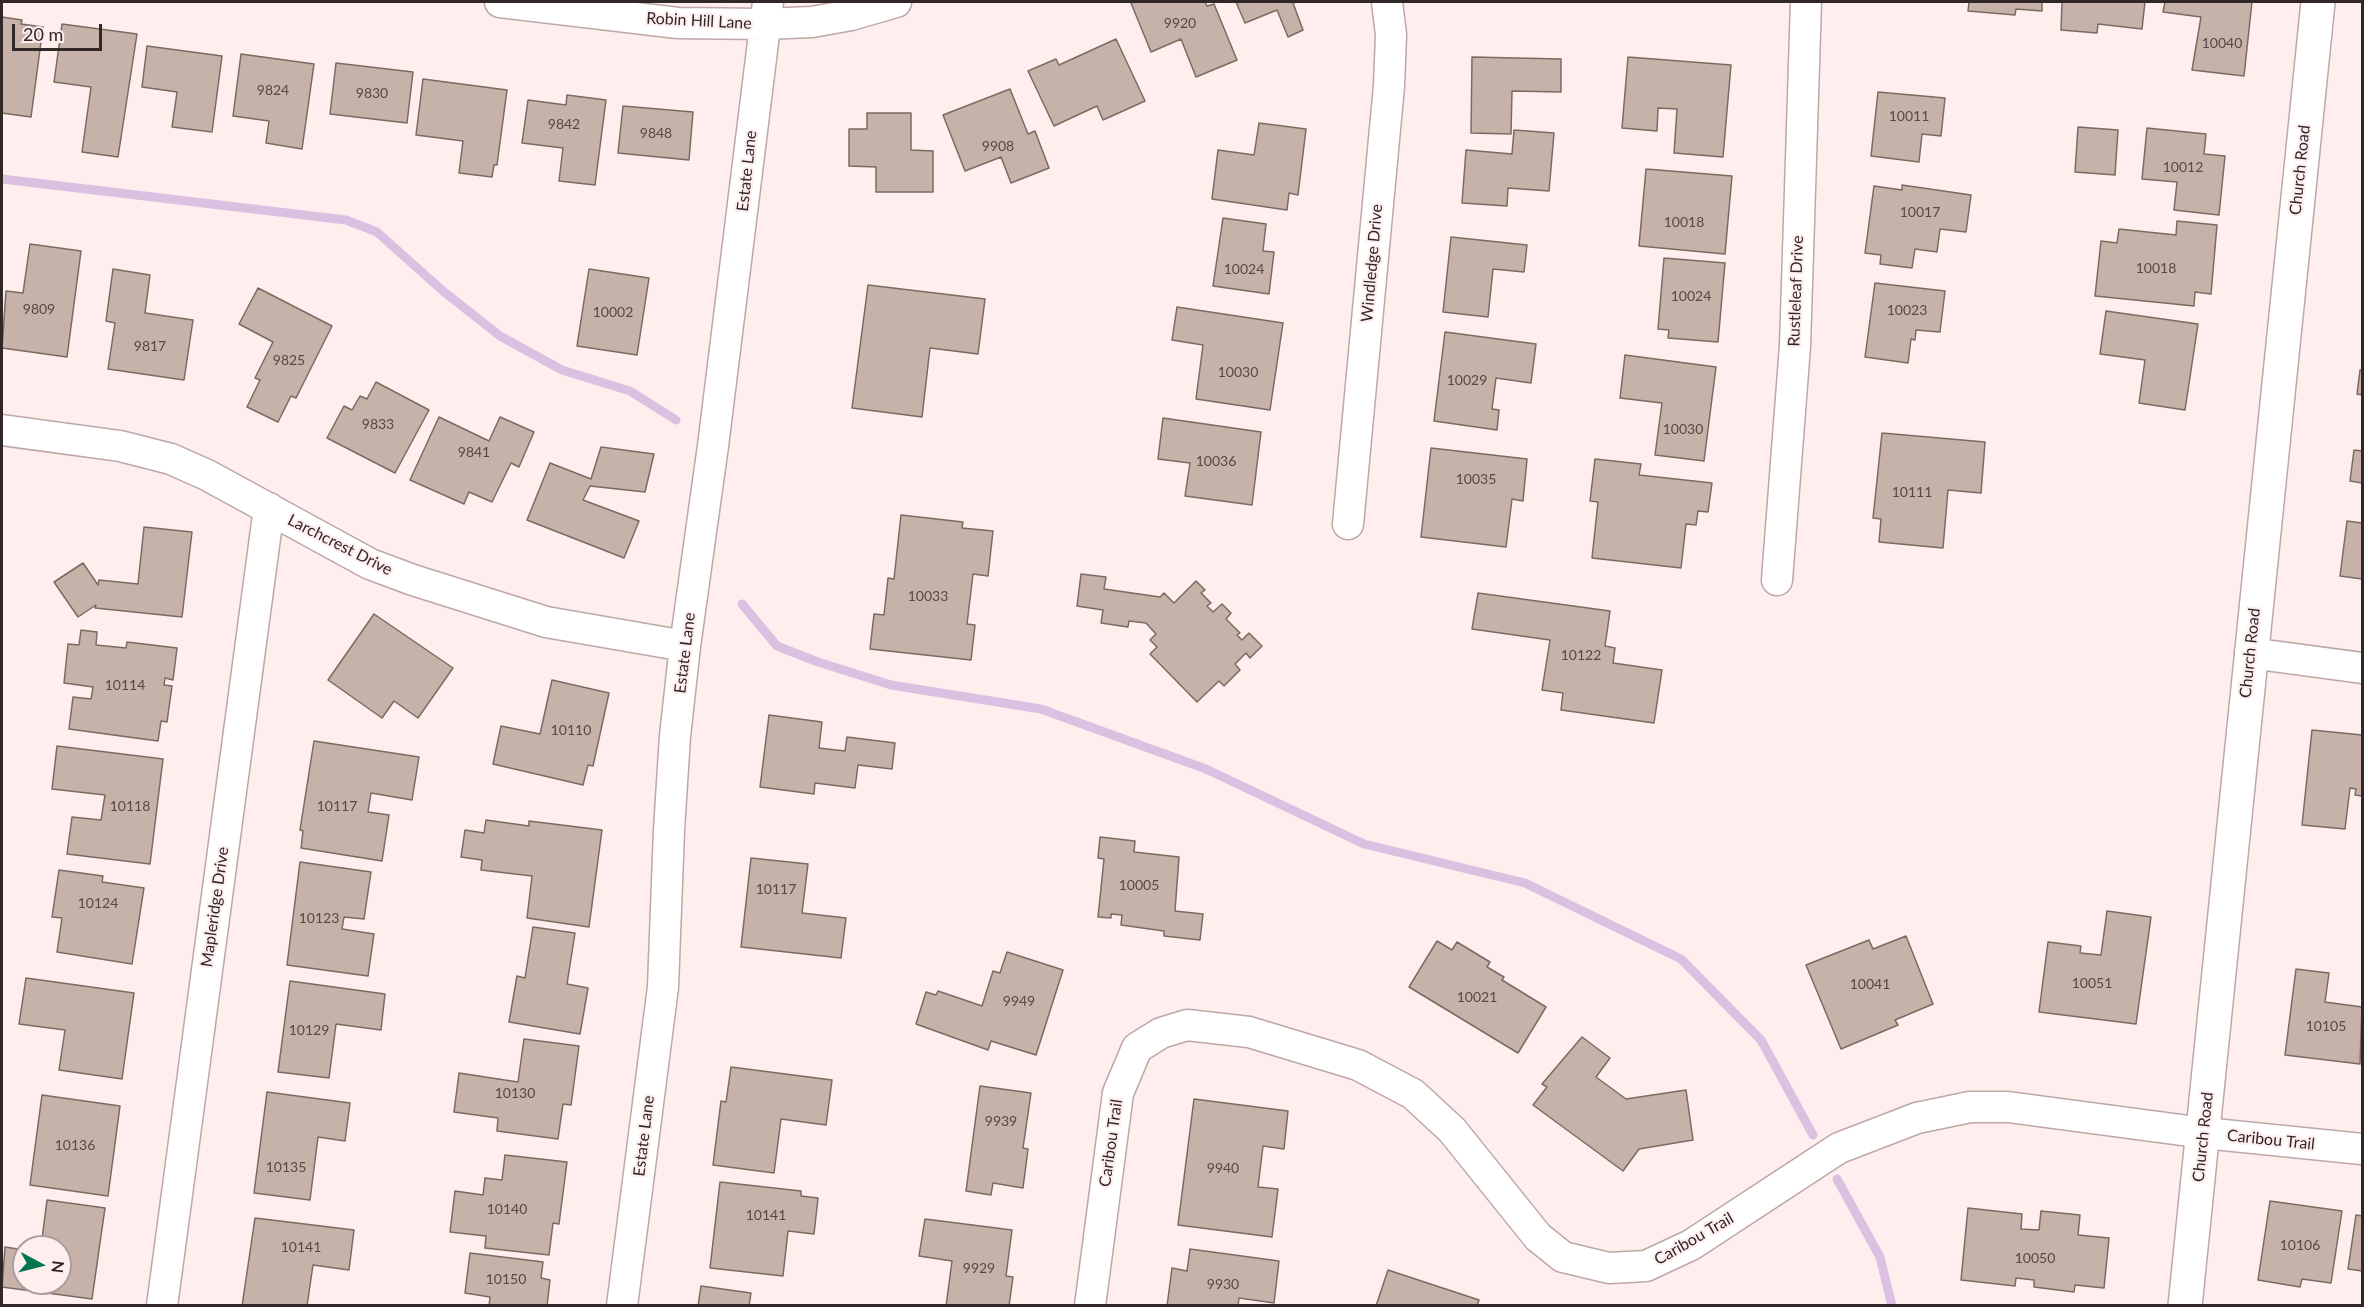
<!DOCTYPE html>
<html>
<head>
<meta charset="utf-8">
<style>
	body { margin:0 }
	#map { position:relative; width:2364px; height:1307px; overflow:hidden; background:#feeeee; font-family:Lato,sans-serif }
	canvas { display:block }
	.frame { position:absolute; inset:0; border:3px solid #312727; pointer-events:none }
	.north { position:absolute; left:12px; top:1235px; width:60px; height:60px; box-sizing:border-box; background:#feeeee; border:2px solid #ac9e9e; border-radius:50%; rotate:97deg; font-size:16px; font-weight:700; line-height:24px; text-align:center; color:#312727 }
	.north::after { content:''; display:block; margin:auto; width:21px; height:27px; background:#01754f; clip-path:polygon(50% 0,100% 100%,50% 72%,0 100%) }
	.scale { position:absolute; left:12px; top:24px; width:90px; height:27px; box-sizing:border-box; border:3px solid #312727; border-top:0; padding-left:8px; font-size:18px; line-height:21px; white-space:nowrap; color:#312727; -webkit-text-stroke:4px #feeeee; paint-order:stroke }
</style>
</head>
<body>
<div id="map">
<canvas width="2364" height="1307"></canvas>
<div class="frame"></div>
<div class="north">N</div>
<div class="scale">20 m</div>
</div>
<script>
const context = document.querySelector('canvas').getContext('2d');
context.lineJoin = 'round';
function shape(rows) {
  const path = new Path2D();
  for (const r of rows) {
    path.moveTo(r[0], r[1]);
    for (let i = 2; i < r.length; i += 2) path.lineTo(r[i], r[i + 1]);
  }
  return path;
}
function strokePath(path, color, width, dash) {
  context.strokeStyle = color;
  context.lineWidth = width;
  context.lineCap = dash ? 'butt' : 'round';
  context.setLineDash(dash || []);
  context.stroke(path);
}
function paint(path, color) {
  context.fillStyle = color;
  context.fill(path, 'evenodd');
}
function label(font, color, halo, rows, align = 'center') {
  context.font = font + ' Lato,sans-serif';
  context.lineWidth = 4.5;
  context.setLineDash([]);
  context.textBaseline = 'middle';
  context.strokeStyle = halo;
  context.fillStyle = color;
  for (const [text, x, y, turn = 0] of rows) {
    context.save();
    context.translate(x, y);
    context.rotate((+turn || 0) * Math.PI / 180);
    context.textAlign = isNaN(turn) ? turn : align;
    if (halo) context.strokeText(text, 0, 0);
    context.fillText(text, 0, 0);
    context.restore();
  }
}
strokePath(shape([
	[2,179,346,220,377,232,443,291,500,336,562,370,630,391,676,420],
	[742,604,777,646,818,662,891,685,1041,709,1206,769,1364,844,1525,883,1681,959,1761,1040,1813,1135],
	[1837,1179,1880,1257,1892,1306]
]), '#dcc0e2', 9);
const building = shape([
	[1134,2,1205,2,1207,6,1214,4,1237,60,1196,77,1181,39,1151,52,1131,3,1134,2],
	[1236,2,1297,2,1293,3,1303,30,1288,37,1277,10,1245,23,1236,2],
	[1969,2,2042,2,2042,11,2016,9,2015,15,1968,11,1969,2],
	[2062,2,2145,2,2142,29,2098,24,2097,33,2061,30,2062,2],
	[2165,2,2252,2,2244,76,2192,70,2201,17,2163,12,2165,2],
	[2,17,22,20,21,24,43,27,31,117,2,113,2,17],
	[62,24,137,34,118,157,82,152,91,87,54,82,62,24],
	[1116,39,1145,101,1103,120,1097,106,1054,126,1028,71,1056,59,1059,65,1116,39],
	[147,46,222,56,212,132,172,127,177,92,142,87,147,46],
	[241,54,314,64,302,149,266,143,269,121,233,116,241,54],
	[1472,57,1561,59,1561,92,1512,91,1511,134,1471,133,1472,57],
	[1628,57,1731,65,1723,157,1674,153,1677,109,1658,108,1657,131,1622,128,1628,57],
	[336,63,413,72,407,123,330,114,336,63],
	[423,79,507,90,497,165,494,165,492,177,459,173,463,141,416,135,423,79],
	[1010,89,1028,134,1035,131,1049,168,1011,183,1001,157,965,171,943,115,1010,89],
	[1878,92,1945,98,1941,136,1922,134,1919,162,1871,156,1878,92],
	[567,95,606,100,595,185,559,181,563,148,522,143,528,100,566,105,567,95],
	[623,106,693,112,689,160,618,153,623,106],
	[867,113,911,113,911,150,933,151,933,192,876,192,876,167,849,166,849,129,867,129,867,113],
	[1259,123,1306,129,1298,195,1289,193,1287,210,1212,199,1218,150,1254,155,1259,123],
	[2078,127,2118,130,2115,175,2075,172,2078,127],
	[2147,128,2206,134,2204,154,2225,156,2219,215,2174,210,2177,182,2142,179,2147,128],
	[1514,130,1554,133,1549,191,1508,188,1507,206,1462,203,1466,150,1512,154,1514,130],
	[1646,169,1732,176,1725,254,1639,246,1646,169],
	[1902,185,1971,195,1966,232,1940,229,1937,252,1915,249,1912,268,1880,264,1881,255,1865,253,1874,186,1902,190,1902,185],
	[1223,218,1266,224,1263,251,1274,252,1269,294,1213,286,1223,218],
	[2177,221,2217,225,2211,294,2195,292,2194,306,2095,296,2101,241,2117,243,2119,229,2176,235,2177,221],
	[1451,237,1527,245,1524,272,1493,269,1488,317,1443,312,1451,237],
	[30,244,81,251,67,357,2,348,6,291,23,293,30,244],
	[1664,258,1725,263,1718,342,1668,338,1669,330,1658,329,1664,258],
	[113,269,150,275,145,313,193,320,184,380,108,369,115,323,106,321,113,269],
	[589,269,649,278,637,355,577,346,589,269],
	[1875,283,1945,291,1940,332,1916,330,1915,340,1911,339,1908,363,1865,357,1875,283],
	[868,285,985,299,978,354,930,348,922,417,852,408,868,285],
	[258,288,332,326,296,398,291,396,278,422,247,407,260,380,255,378,273,342,239,324,258,288],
	[1177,307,1283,323,1270,410,1196,399,1203,345,1172,340,1177,307],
	[2106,311,2198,324,2185,410,2139,403,2145,360,2100,354,2106,311],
	[1445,332,1536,344,1531,383,1496,378,1492,409,1499,410,1497,430,1434,421,1445,332],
	[1625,355,1716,367,1704,461,1655,455,1662,403,1620,398,1625,355],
	[2360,370,2362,370,2362,395,2357,394,2360,370],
	[376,382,429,410,395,473,327,438,344,406,352,410,360,396,367,399,376,382],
	[439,417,489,441,500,417,534,432,519,467,511,463,492,502,469,492,464,504,410,480,439,417],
	[1163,418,1261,432,1252,505,1185,496,1190,463,1158,459,1163,418],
	[1882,433,1985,442,1981,493,1948,490,1943,548,1879,542,1881,519,1873,518,1882,433],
	[601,447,654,454,645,492,590,486,583,500,639,521,624,558,527,520,550,463,591,479,601,447],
	[1431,448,1527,459,1523,501,1512,499,1506,547,1421,537,1431,448],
	[2354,450,2362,451,2362,483,2350,481,2354,450],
	[1595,459,1641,464,1639,475,1712,483,1708,512,1698,511,1696,525,1686,524,1681,568,1592,558,1598,502,1590,501,1595,459],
	[901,515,963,522,962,528,993,531,988,576,973,574,967,624,975,625,971,660,870,649,874,614,884,615,888,578,894,579,901,515],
	[2347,521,2362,523,2362,579,2340,576,2347,521],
	[144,527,192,532,182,617,95,608,96,605,78,617,54,582,83,563,98,585,99,580,138,584,144,527],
	[1081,574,1106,577,1104,589,1160,597,1164,593,1174,603,1196,581,1205,590,1201,593,1211,603,1207,606,1213,612,1222,604,1231,613,1226,619,1240,633,1237,635,1242,640,1249,633,1262,646,1250,658,1246,653,1235,664,1240,670,1224,686,1219,681,1197,702,1150,654,1157,647,1150,640,1156,634,1146,623,1129,621,1128,627,1101,623,1103,610,1077,606,1081,574],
	[1478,593,1610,611,1605,646,1615,648,1613,663,1662,670,1654,723,1561,710,1563,693,1542,690,1550,640,1472,629,1478,593],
	[374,614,453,668,418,718,394,701,382,718,328,680,374,614],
	[81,630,97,632,96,645,126,648,127,642,177,648,173,680,165,678,164,685,172,686,167,722,161,721,158,741,69,729,73,697,91,699,93,687,64,683,68,644,79,645,81,630],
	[552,680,609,693,593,766,588,765,583,785,493,764,501,726,540,734,552,680],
	[769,715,822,722,819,748,845,751,847,737,895,743,892,769,858,765,855,788,815,783,814,794,760,787,769,715],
	[2312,730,2362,735,2362,796,2355,795,2356,789,2350,788,2345,829,2302,825,2312,730],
	[314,741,419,757,412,800,371,793,368,812,389,815,382,861,301,848,303,831,300,830,314,741],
	[57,746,163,759,150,864,67,854,72,817,101,820,105,795,52,789,57,746],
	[486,820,529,826,529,821,602,830,589,927,527,918,532,876,481,870,482,860,461,857,465,830,484,833,486,820],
	[1100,837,1135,841,1134,852,1179,857,1175,911,1203,914,1200,940,1164,936,1164,931,1121,925,1122,915,1111,914,1111,918,1098,917,1104,859,1098,858,1100,837],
	[751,858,808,864,802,913,846,918,841,958,741,947,751,858],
	[300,862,371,872,364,919,344,917,342,929,374,934,368,976,287,965,300,862],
	[59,870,103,876,102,882,144,888,132,964,57,952,62,918,52,917,59,870],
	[2107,911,2151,917,2136,1024,2039,1012,2048,942,2081,946,2080,953,2101,955,2107,911],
	[533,927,575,933,567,984,588,988,580,1034,509,1022,517,976,525,978,533,927],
	[1906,936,1933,1004,1895,1020,1898,1025,1841,1049,1806,965,1869,940,1873,949,1906,936],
	[1437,941,1452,950,1457,942,1490,962,1487,967,1504,977,1502,980,1546,1007,1518,1053,1409,987,1437,941],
	[1007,952,1063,970,1036,1055,991,1041,988,1050,916,1024,926,992,936,995,938,991,982,1006,993,971,1000,973,1007,952],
	[2296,969,2329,973,2325,1002,2362,1007,2360,1064,2285,1055,2296,969],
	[26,978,134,993,122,1079,59,1070,65,1030,19,1024,26,978],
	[290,981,385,994,381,1030,336,1024,329,1078,278,1072,290,981],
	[1582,1037,1610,1058,1596,1077,1626,1099,1686,1090,1693,1140,1639,1149,1623,1171,1533,1105,1547,1087,1542,1084,1582,1037],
	[524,1039,579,1046,571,1105,563,1104,558,1139,497,1131,498,1118,454,1112,459,1073,518,1082,524,1039],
	[731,1067,832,1080,826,1125,781,1119,774,1173,713,1165,721,1101,726,1102,731,1067],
	[980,1086,1031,1093,1023,1148,1028,1149,1023,1188,993,1183,991,1195,966,1191,980,1086],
	[267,1092,350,1103,345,1141,318,1137,310,1200,254,1193,267,1092],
	[42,1095,120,1106,108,1196,30,1185,42,1095],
	[1194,1099,1288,1111,1284,1149,1263,1146,1258,1187,1278,1189,1272,1237,1178,1225,1194,1099],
	[505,1155,567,1162,559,1224,553,1223,549,1255,485,1248,486,1236,450,1232,455,1191,483,1195,485,1178,502,1180,505,1155],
	[720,1182,801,1191,801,1196,818,1198,814,1234,788,1231,783,1276,710,1268,720,1182],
	[47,1200,105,1208,92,1299,2,1287,5,1247,24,1250,24,1283,60,1283,60,1247,41,1247,47,1200],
	[2270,1201,2342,1211,2331,1283,2302,1279,2300,1287,2258,1280,2270,1201],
	[1968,1208,2022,1214,2021,1229,2039,1230,2041,1211,2080,1215,2078,1235,2109,1238,2104,1288,2075,1285,2074,1292,2034,1287,2034,1280,2016,1278,2015,1286,1961,1280,1968,1208],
	[2356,1215,2362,1216,2362,1271,2348,1269,2356,1215],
	[255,1218,354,1230,349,1270,313,1265,307,1306,242,1306,255,1218],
	[925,1219,1012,1230,1006,1276,1013,1277,1009,1306,946,1306,952,1261,919,1256,925,1219],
	[1190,1249,1279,1261,1274,1303,1239,1298,1238,1306,1167,1306,1172,1268,1187,1271,1190,1249],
	[470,1253,543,1262,541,1278,550,1280,547,1306,489,1306,490,1297,465,1293,470,1253],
	[1388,1270,1479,1300,1477,1306,1376,1306,1388,1270],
	[701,1286,751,1293,749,1306,698,1306,701,1286]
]);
paint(building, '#c6b2a8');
strokePath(building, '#7c6a61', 1.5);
const minor = shape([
	[500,2,678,23,764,24,812,22,851,15,896,2],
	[2,430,120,446,171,459,207,475,370,564,413,580,546,622,685,646],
	[1348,524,1389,86,1391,35,1387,2],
	[1777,580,1795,346,1806,2],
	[2250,653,2362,668],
	[162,1306,269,508],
	[622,1306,663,987,669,830,675,736,685,646,713,446,768,2],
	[1090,1306,1118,1093,1137,1048,1161,1033,1187,1025,1249,1032,1358,1065,1413,1094,1452,1130,1538,1237,1563,1257,1609,1268,1646,1266,1691,1245,1839,1148,1917,1118,1970,1107,2008,1107,2204,1133,2362,1149]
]);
const tertiary = shape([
	[2185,1306,2318,2]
]);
strokePath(minor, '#bea7a7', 33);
strokePath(tertiary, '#bea7a7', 36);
strokePath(minor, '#fff', 30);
strokePath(tertiary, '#fff', 33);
label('14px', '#564a47', null, [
	["9920",1180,23],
	["10040",2222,43],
	["9824",273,90],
	["9830",372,93],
	["10011",1909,116],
	["9842",564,124],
	["9848",656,133],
	["9908",998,146],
	["10012",2183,167],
	["10017",1920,212],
	["10018",1684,222],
	["10018",2156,268],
	["10024",1244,269],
	["10024",1691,296],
	["9809",39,309],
	["10023",1907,310],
	["10002",613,312],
	["9817",150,346],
	["9825",289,360],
	["10030",1238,372],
	["10029",1467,380],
	["9833",378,424],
	["10030",1683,429],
	["9841",474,452],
	["10036",1216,461],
	["10035",1476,479],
	["10111",1912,492],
	["10033",928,596],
	["10122",1581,655],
	["10114",125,685],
	["10110",571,730],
	["10118",130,806],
	["10117",337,806],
	["10005",1139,885],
	["10117",776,889],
	["10124",98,903],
	["10123",319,918],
	["10051",2092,983],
	["10041",1870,984],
	["10021",1477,997],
	["9949",1019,1001],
	["10105",2326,1026],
	["10129",309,1030],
	["10130",515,1093],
	["9939",1001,1121],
	["10136",75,1145],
	["10135",286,1167],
	["9940",1223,1168],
	["10140",507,1209],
	["10141",766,1215],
	["10106",2300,1245],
	["10141",301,1247],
	["10050",2035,1258],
	["9929",979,1268],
	["10150",506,1279],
	["9930",1223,1284]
]);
label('16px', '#312727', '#feeeee', [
	["Robin Hill Lane",699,21,3],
	["Church Road",2300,170,-84],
	["Estate Lane",747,171,-84],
	["Windledge Drive",1372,263,-85],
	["Rustleleaf Drive",1796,291,-88],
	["Larchcrest Drive",340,545,27],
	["Estate Lane",685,653,-83],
	["Church Road",2250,653,-84],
	["Mapleridge Drive",215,907,-82],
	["Estate Lane",644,1136,-83],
	["Church Road",2203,1137,-84],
	["Caribou Trail",2271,1140,6],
	["Caribou Trail",1111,1143,-82],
	["Caribou Trail",1694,1239,-30]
]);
</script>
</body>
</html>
